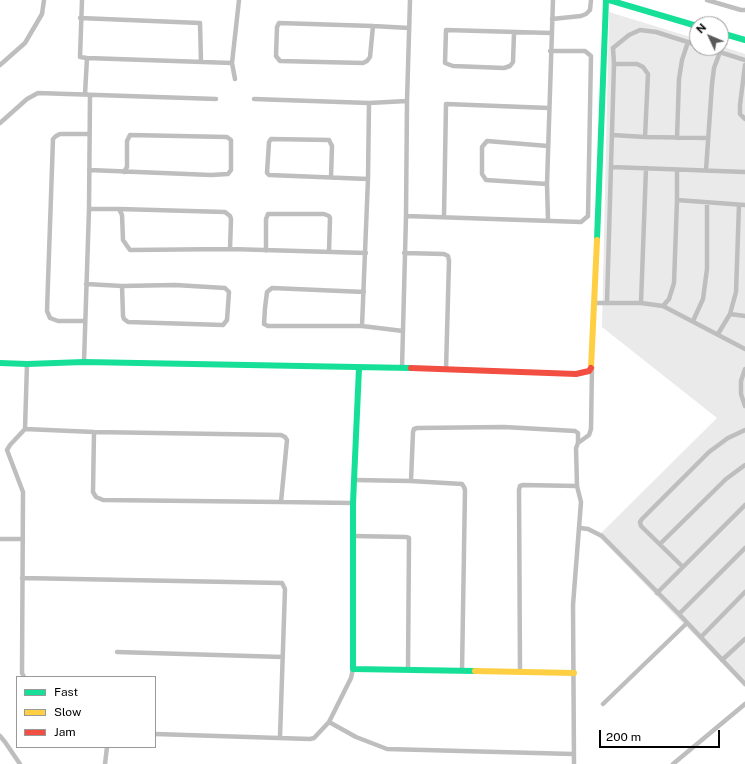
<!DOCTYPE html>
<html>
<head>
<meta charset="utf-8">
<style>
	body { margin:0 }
	#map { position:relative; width:745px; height:764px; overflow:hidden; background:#fff; font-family:"Public Sans",sans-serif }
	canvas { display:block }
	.legend { position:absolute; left:16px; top:676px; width:140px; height:72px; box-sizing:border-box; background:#fff; border:1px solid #999; margin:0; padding:5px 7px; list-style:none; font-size:12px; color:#000 }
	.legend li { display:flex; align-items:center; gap:8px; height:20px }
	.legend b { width:20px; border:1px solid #999 }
	.north { position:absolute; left:689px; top:16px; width:40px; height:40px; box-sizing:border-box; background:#fff; border:1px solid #999; border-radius:50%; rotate:314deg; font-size:11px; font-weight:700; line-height:16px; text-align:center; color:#000 }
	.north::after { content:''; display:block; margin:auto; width:14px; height:18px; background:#595959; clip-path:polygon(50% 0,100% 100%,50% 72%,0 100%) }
	.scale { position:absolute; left:599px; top:730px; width:121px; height:18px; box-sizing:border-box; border:2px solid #000; border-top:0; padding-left:5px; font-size:12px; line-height:14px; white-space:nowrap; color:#000; -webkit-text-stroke:3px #fff; paint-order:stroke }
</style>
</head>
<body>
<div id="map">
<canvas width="745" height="764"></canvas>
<ul class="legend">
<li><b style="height:5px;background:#16e098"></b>Fast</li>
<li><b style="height:5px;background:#ffcf43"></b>Slow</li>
<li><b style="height:5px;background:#f24e42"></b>Jam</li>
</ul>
<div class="north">N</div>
<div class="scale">200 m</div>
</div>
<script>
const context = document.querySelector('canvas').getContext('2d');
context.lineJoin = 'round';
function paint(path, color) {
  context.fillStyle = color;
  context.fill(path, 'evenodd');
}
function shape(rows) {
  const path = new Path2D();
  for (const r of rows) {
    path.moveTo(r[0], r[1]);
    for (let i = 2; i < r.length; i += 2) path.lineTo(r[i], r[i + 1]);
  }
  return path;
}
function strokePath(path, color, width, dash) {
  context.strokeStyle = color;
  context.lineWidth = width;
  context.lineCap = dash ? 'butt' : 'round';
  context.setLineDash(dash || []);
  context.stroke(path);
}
paint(shape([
	[609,12,697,39,697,48,721,48,721,46,745,54,745,687,598,536,717,418,602,327]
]), '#eaeaea');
strokePath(shape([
	[82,0,80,57,87,58,232,63],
	[707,0,741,10,745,10],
	[80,18,200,23,201,62],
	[552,19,581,16,586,14,590,10,591,0],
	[373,26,370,57,367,61,363,63,280,61,276,56,277,27,279,23,373,26,409,28],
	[514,33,513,62,510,66,504,68,453,66,445,63,446,30,551,33],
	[613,48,629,35,640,30,656,32,697,45],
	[707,48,745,60],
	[614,64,637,64,643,67,648,74,645,137],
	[0,65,25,43,42,14,44,0],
	[745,65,740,105,740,114,745,119],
	[235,79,232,63,239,0],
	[85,94,87,58],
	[254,99,369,103,407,101],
	[369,103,368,179,362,326,403,331],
	[0,123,27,99,38,93,216,99],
	[612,135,645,137,708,138],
	[677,138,679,79,682,60,688,42],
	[611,167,745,172],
	[89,170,211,175,228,174,231,170,231,140,227,137,130,135,127,141,127,167,124,172],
	[706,170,712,84,714,68,720,52],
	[331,177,332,146,329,140,271,139,269,142,267,173,269,175,368,179],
	[547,184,486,180,482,174,482,147,487,141,548,146],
	[677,200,745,205],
	[89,209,119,209,122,215,123,240,130,250,230,249,366,253],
	[119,209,225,212,230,216,231,219,230,249],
	[406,216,581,222,588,216,591,56,585,51,550,51],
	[444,216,446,104,549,108],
	[548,220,547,184,553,0],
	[266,251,266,219,268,214,324,214,329,216,330,218,329,252],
	[404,253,444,254,448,256,449,261,446,370],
	[86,284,122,286,175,285,225,288,229,292,227,320,223,325,128,322,124,319,123,316,122,286],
	[607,302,614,64,613,48],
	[594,303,641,303,663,306,745,349],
	[641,303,646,168],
	[663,306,669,299,674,283,677,200,677,170],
	[730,314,745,316],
	[85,321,58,321,50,318,47,311,53,139,56,136,60,134,89,134],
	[693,321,703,299,707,269,707,203],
	[362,326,268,326,264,324,265,308,267,292,272,288,364,292],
	[718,334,730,314,736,292,739,205],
	[84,362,89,209,90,95],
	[27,364,25,429,94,432,281,435,285,437,287,440,281,502,353,503],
	[402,368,406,216,407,101,410,0],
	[745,369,741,381,741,394,745,406],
	[94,432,93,492,96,497,103,500,281,502],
	[354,480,411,481,462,484,464,487,465,490,462,671],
	[411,481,413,432,414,429,417,428,504,427,575,431,578,433,578,443],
	[577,486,576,448,578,443,589,435,591,429,592,367],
	[580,528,588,529,602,536,679,614,745,684],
	[353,536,406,537,409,538,408,670],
	[0,539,23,539],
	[660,544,726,479,745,465],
	[683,567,745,505],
	[22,578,282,583,285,589,280,737],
	[657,593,683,567,641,526,640,522,642,519,709,452,728,438,745,430],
	[679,614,745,548],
	[701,637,745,592],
	[117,652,283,657],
	[722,660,745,639],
	[520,672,519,490,520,486,523,485,577,486,581,502,573,605,574,764],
	[24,677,22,673,23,492,7,450,10,445,25,429],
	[603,704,687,623],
	[329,722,356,737,387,749,573,754],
	[155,734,310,739,314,738,329,722,351,678,353,669],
	[0,736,5,742,20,764],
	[105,764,107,747],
	[673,764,745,704]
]), '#bebebe', 4.5);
strokePath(shape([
	[609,0,697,26],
	[721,33,745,40],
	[597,240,606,0],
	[0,363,27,364,84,362,411,368],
	[359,368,353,503,353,669,475,671]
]), '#16e098', 6);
strokePath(shape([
	[591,368,597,240],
	[475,671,574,673]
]), '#ffcf43', 6);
strokePath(shape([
	[411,368,576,374,589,371,591,368]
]), '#f24e42', 6);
</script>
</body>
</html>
